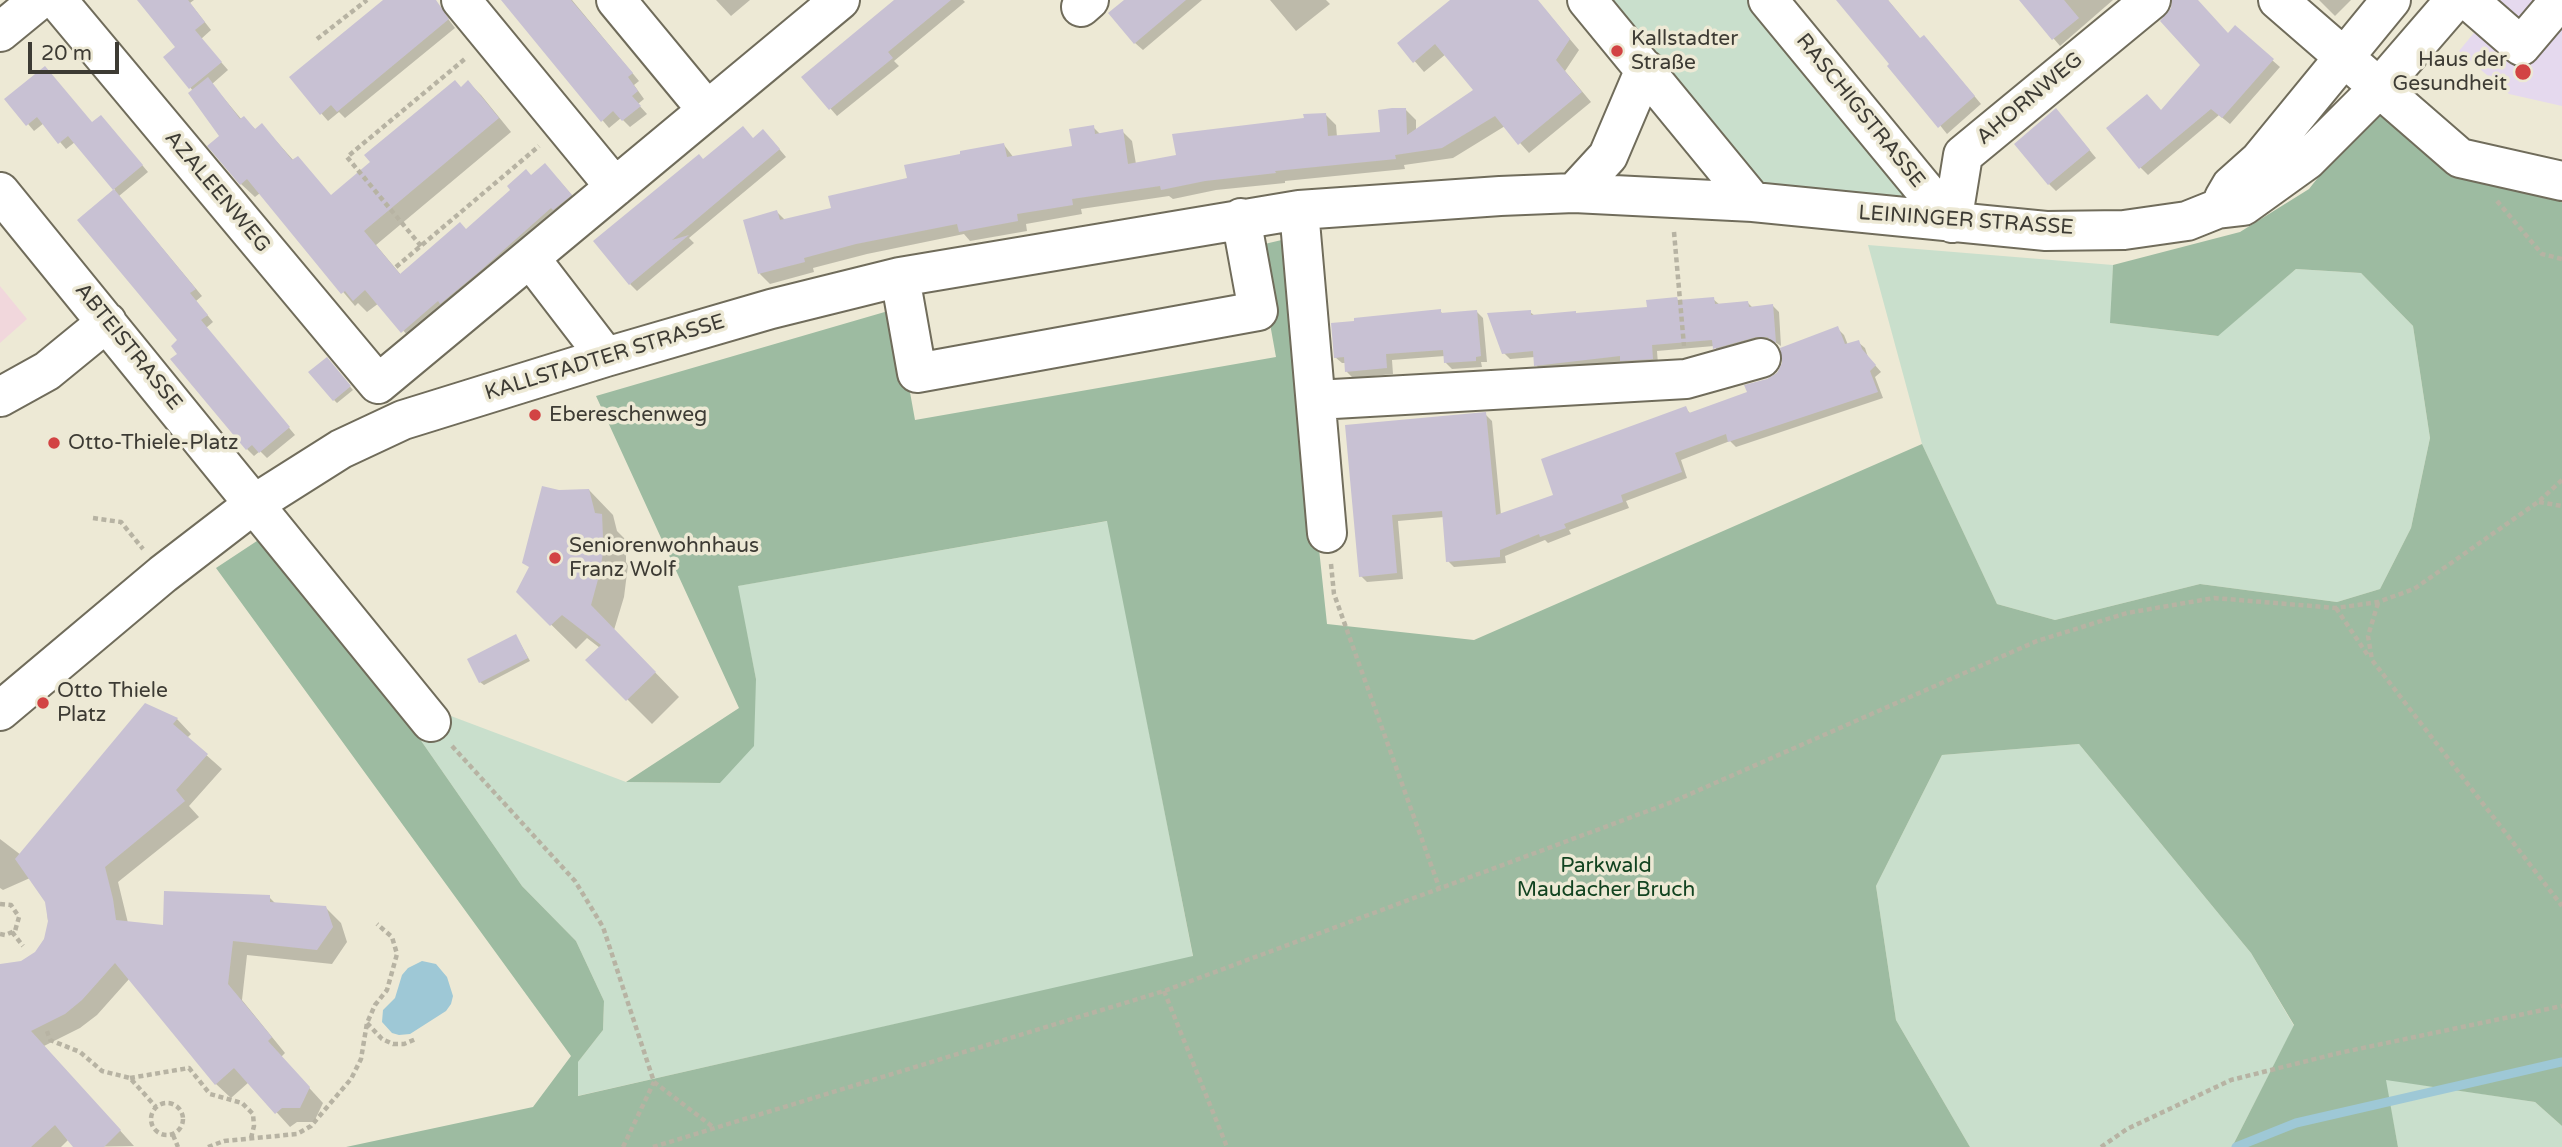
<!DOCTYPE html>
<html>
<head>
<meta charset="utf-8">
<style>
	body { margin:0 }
	#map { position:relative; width:2562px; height:1147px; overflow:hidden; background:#ede9d5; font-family:"Varela Round",sans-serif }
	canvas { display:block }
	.scale { position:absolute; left:28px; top:42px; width:91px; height:32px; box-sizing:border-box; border:4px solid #3d3b34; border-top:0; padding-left:9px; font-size:21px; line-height:24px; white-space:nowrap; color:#3d3b34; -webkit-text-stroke:5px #ede9d5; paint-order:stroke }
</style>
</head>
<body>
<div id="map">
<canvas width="2562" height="1147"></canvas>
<div class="scale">20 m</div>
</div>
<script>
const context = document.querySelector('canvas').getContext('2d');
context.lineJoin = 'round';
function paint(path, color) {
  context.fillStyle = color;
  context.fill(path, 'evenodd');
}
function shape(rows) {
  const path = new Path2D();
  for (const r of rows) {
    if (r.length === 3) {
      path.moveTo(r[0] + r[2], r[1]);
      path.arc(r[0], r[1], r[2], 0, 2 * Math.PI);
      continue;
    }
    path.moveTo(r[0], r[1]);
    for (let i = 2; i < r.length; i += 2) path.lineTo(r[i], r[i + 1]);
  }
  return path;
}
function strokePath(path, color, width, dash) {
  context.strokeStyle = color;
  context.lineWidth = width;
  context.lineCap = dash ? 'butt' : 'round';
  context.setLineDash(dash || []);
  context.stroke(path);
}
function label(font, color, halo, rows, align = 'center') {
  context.font = font + ' "Varela Round",sans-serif';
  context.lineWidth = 7;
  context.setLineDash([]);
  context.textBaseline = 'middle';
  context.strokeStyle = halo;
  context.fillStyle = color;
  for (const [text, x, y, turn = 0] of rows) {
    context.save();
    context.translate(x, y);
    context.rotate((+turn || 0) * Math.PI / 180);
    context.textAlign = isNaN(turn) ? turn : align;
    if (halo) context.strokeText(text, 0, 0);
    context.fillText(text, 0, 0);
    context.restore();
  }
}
paint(shape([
	[0,286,27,319,0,343]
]), '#f1d7dc');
paint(shape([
	[2501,0,2562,0,2562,106,2509,94,2459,51]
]), '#e5d9ee');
paint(shape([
	[1587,0,1768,0,1952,223,1753,202],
	[1868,245,2113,265,2111,323,2217,336,2296,269,2361,273,2413,326,2430,438,2411,528,2380,589,2337,602,2200,584,2055,620,1997,604,1922,444],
	[1108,521,1193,957,577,1096,578,1062,603,1030,604,1001,576,941,522,886,390,696,435,710,626,782,720,783,756,679,737,586],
	[2079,744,2251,953,2294,1026,2232,1147,1970,1147,1896,1020,1876,886,1942,755],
	[2385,1079,2535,1102,2562,1126,2562,1147,2398,1147]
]), '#c9dfcc');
paint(shape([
	[2379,100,2562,190,2562,1126,2535,1102,2386,1080,2398,1147,2232,1147,2294,1025,2251,953,2079,744,1942,755,1876,886,1896,1020,1970,1147,346,1147,533,1107,571,1056,216,568,263,537,390,696,522,886,576,941,604,1001,603,1030,578,1062,578,1096,1193,956,1107,521,738,586,756,679,754,746,720,783,626,782,739,708,596,396,895,309,915,420,1276,357,1256,246,1286,239,1327,624,1474,640,1922,444,1997,604,2055,620,2200,584,2337,602,2380,589,2411,528,2430,438,2413,326,2361,273,2296,269,2218,336,2110,323,2113,265,2240,232,2309,189]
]), '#9dbba1');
paint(shape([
	[422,961,436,964,447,977,453,996,451,1004,446,1011,410,1034,399,1035,392,1033,382,1022,383,1010,395,998,402,975,408,968]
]), '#9ec8d6');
paint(shape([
	[139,0,194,0,190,3,211,30,201,39,228,70,212,84,242,120,244,118,256,130,262,125,294,161,332,197,468,82,481,95,511,132,376,245,401,275,466,231,531,177,558,179,584,209,416,345,379,303,367,312,358,303,355,306,260,193,255,197,241,184,221,136,193,91,166,57,178,47],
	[385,0,434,0,455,28,345,118,339,112,328,121,321,113],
	[502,0,572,0,639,81,634,85,644,99,638,104,647,114,630,127,621,118,609,128],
	[716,0,750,0,731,16],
	[896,0,963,0,965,2,894,61,899,66,837,116,803,77],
	[1127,0,1202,0,1143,50,1135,43],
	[1270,0,1326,0,1330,4,1296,31],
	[1452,0,1537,0,1579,50,1565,71,1591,102,1529,153,1505,126,1453,158,1404,165,1405,169,1285,181,1285,183,1216,190,1173,199,1169,196,1081,209,1082,214,1026,224,1027,231,970,241,964,234,867,254,813,268,814,272,770,284,760,274,777,212,785,220,833,209,1004,145,1014,158,1074,147,1093,127,1101,135,1122,131,1132,141,1136,164,1178,157,1325,114,1336,125,1337,137,1382,134,1406,110,1416,120,1416,131,1476,91,1446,54,1424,72,1400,44],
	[1839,0,1888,0,1921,40,1931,44,1981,104,1947,134],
	[2031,0,2113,0,2060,46,2025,5],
	[2174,0,2197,0,2228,36,2272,60,2280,67,2230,124,2219,115,2148,175,2140,167,2161,112,2202,65,2173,9],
	[2319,0,2351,0,2335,16],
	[7,99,93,124,107,123,148,172,119,196,202,296,196,301,213,322,206,328,295,435,267,458,260,451,254,456,247,449,179,354,180,341,80,220,115,190,75,142,66,149,44,123,34,131],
	[2063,118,2096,158,2056,191,2049,184],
	[770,138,786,157,689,238,694,243,637,291,630,284,703,161,753,139],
	[1713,299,1720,305,1748,303,1753,308,1773,306,1779,312,1781,346,1775,342,1763,342,1720,354,1714,346,1657,351,1658,364,1628,366,1624,362,1542,371,1536,365,1535,357,1510,359,1504,353,1530,312,1535,316,1577,315,1649,308,1679,301],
	[1440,311,1444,315,1477,312,1483,318,1487,362,1481,362,1482,367,1452,369,1446,363,1445,356,1392,360,1393,374,1353,378,1347,372,1346,363,1342,363,1335,357],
	[1838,329,1844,335,1848,345,1858,342,1865,348,1868,357,1881,372,1875,377,1883,398,1736,447,1730,441,1681,460,1687,478,1626,501,1629,508,1569,530,1571,534,1548,543,1545,540,1505,556,1506,563,1454,567,1448,561,1444,517,1398,521,1403,579,1367,582,1361,576,1347,426,1485,414,1492,421,1501,515,1556,496,1685,408,1691,414,1749,393],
	[326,359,353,390,337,403,334,400],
	[589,490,613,515,617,531,626,540,626,562,628,565,624,597,614,630,679,697,652,724,588,660,600,648,587,638,576,649,518,592,530,568,558,492],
	[516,636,530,661,484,685,480,682],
	[146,706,177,719,191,734,187,738,222,769,189,806,199,817,118,882,128,923,165,927,269,897,276,904,326,908,341,923,347,942,332,964,247,955,242,1000,285,1053,281,1057,323,1103,314,1122,297,1122,290,1127,249,1082,231,1098,216,1084,130,978,97,1015,80,1028,44,1046,134,1146,75,1147,69,1139,61,1147,0,1147,0,965,22,963,36,953,49,931,46,901,30,878,3,890,0,888,0,839,21,855]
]), '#0003');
strokePath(shape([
	[2236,1147,2296,1123,2562,1062]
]), '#9ec8d6', 9);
paint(shape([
	[137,0,188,0,205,22,195,30,222,62,189,89,163,57,175,47],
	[383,0,436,0,449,19,337,112,331,105,320,115,289,77],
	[501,0,571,0,633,73,628,77,638,91,632,96,641,106,622,121,613,111,601,122],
	[894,0,951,0,888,52,893,58,829,110,801,77],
	[1124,0,1186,0,1134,44,1108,13],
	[1450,0,1538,0,1570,39,1556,60,1582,92,1518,145,1495,116,1442,148,1395,155,1396,159,1275,171,1276,173,1205,181,1161,190,1160,186,1072,199,1073,205,1017,214,1018,221,959,232,957,224,856,244,804,258,805,262,758,274,743,220,777,210,780,220,831,208,828,196,907,178,904,165,960,154,960,151,1004,143,1007,157,1072,146,1069,129,1094,125,1095,134,1123,129,1128,164,1176,155,1172,134,1304,118,1303,114,1326,113,1328,136,1380,132,1378,110,1392,108,1406,108,1407,135,1473,90,1435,44,1413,63,1397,43],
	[1836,0,1888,0,1920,38,1924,35,1975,96,1938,128,1887,66,1889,64],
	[2019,0,2064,0,2079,18,2052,40],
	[2172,0,2198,0,2228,33,2235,25,2274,59,2222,118,2211,109,2139,169,2106,128,2147,94,2161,110,2200,65,2160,21,2171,8],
	[45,66,92,122,101,115,143,165,113,190,68,136,58,144,37,117,26,126,4,99],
	[208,77,240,119,244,116,255,129,262,123,292,160,298,156,331,195,370,162,364,155,455,80,461,87,468,80,499,118,364,231,400,274,460,222,466,229,510,190,507,186,526,169,531,175,545,163,572,195,553,210,551,208,480,271,440,304,438,301,401,333,365,290,353,301,345,291,341,294,247,179,240,185,207,146,219,136,188,93],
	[2056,108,2090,150,2048,185,2014,144],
	[743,126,753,138,763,129,780,149,672,240,689,235,629,285,593,241,699,154,703,159],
	[114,189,196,289,190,293,208,315,201,320,290,427,259,453,252,445,246,450,170,359,177,354,171,346,177,340,77,220],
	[1677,297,1678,300,1714,297,1715,304,1748,301,1749,307,1773,304,1776,343,1767,337,1756,337,1713,349,1712,340,1652,345,1653,359,1620,361,1620,356,1534,366,1533,351,1502,354,1487,313,1531,310,1531,315,1576,311,1576,313,1647,307,1646,300],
	[1441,309,1441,313,1477,310,1481,356,1476,357,1476,361,1444,363,1443,350,1386,354,1387,368,1345,372,1344,357,1334,358,1331,323,1354,321,1354,318],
	[1838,326,1845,344,1859,340,1862,349,1876,365,1870,371,1878,392,1728,442,1726,434,1675,453,1682,472,1621,495,1623,502,1564,524,1566,528,1540,537,1539,534,1500,550,1500,557,1446,562,1442,511,1392,515,1397,573,1359,577,1345,425,1486,412,1496,515,1553,495,1541,459,1686,406,1689,413,1747,392,1744,385,1767,379,1777,373,1782,363,1780,348],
	[327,357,351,386,333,401,308,372],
	[542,486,559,490,589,489,595,513,602,514,603,538,605,539,600,572,591,605,656,672,626,701,585,660,601,645,562,615,550,626,516,592,529,567,522,563],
	[516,634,528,658,479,683,467,659],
	[145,703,178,718,173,724,208,754,176,790,185,801,105,867,113,899,116,920,163,925,164,891,270,895,270,902,326,906,333,927,317,950,233,941,228,984,272,1037,268,1041,310,1087,300,1108,282,1108,275,1114,234,1068,215,1085,115,963,82,1000,65,1014,31,1031,121,1130,104,1147,73,1147,55,1125,31,1147,0,1147,0,964,21,961,35,952,44,939,48,921,45,902,15,859]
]), '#c8c1d3');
const minor = shape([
	[57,0,378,384,840,0],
	[461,0,615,187],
	[616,0,707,110],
	[1587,0,1753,202],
	[1768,0,1952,223],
	[2278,0,2460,158,2562,181],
	[2468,0,2521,46,2560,0],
	[1081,7,1089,0],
	[0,32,39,0],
	[0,192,431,722],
	[1574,193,1608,156,1645,69],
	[2224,198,2231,186,2259,161,2391,0],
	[1299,210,1327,533],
	[1952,223,1963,155,2151,0],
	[530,258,606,357],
	[900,277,917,373,1258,311,1241,218],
	[0,397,47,371,107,322],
	[1316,400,1686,379,1761,358],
	[0,711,163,574,254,504,341,449,403,420,606,357,771,309,900,277,1299,210,1500,196,1574,193,1753,202,2046,231,2124,230,2187,221,2217,209,2243,206,2307,160,2379,88,2455,0]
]);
strokePath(minor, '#706c5b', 42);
strokePath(shape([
	[317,39,367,0],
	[2497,201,2542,254,2562,259],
	[1674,232,1684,346],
	[421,246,347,157,466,58],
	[396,267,539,146],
	[2539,502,2562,506],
	[93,518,121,522,143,549],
	[1331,564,1334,594,1439,887],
	[2378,603,2368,636,2372,660,2562,906],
	[2336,608,2369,657],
	[452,746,575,881,603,927,654,1082,713,1127],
	[0,904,11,905,19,917,15,931,5,935,0,934],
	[12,932,23,946],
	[1164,991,1227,1147],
	[367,1023,382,1039,393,1044,404,1044,416,1039],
	[47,1031,50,1040,80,1052,102,1071,130,1078,156,1107],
	[130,1078,189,1068,210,1094,242,1103,253,1114,254,1126,251,1138],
	[167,1119,16],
	[173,1135,178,1147],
	[208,1147,224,1141,297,1134,311,1126,351,1079,361,1059,367,1023,375,1005,387,990,397,954,392,937,377,924],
	[623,1147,654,1082],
	[653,1147,1164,991,1672,802,2037,641,2127,613,2214,598,2336,608,2378,602,2414,589,2538,502,2562,480],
	[2101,1147,2127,1129,2231,1080,2339,1053,2562,1006]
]), '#b7b3a3', 4.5, [5, 3.5]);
strokePath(minor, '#fff', 38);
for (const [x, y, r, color] of [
	[1617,51,7,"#d24343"],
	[2523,72,9,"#d24343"],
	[535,415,7,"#d24343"],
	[54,443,7,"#d24343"],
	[555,558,7,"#d24343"],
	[43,703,7,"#d24343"]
]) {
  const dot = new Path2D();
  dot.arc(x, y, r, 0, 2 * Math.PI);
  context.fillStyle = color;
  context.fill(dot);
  strokePath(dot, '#ede9d5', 2.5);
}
label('21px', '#3d3b34', '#ede9d5', [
	["Kallstadter",1631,39],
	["Straße",1631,63],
	["Haus der",2507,60,"right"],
	["Gesundheit",2507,84,"right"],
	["Ebereschenweg",549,415],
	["Otto-Thiele-Platz",68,443],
	["Seniorenwohnhaus",569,546],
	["Franz Wolf",569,570],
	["Otto Thiele",57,691],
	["Platz",57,715]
], 'left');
label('21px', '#3d3b34', '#ede9d5', [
	["AHORNWEG",2030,99,-40],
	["RASCHIGSTRASSE",1860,111,51],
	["AZALEENWEG",217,192,50],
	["LEININGER STRASSE",1966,221,4],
	["ABTEISTRASSE",128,347,51],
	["KALLSTADTER STRASSE",605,358,-17]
]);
label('21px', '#124320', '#ede9d5', [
	["Parkwald",1606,866],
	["Maudacher Bruch",1606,890]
]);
</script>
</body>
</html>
